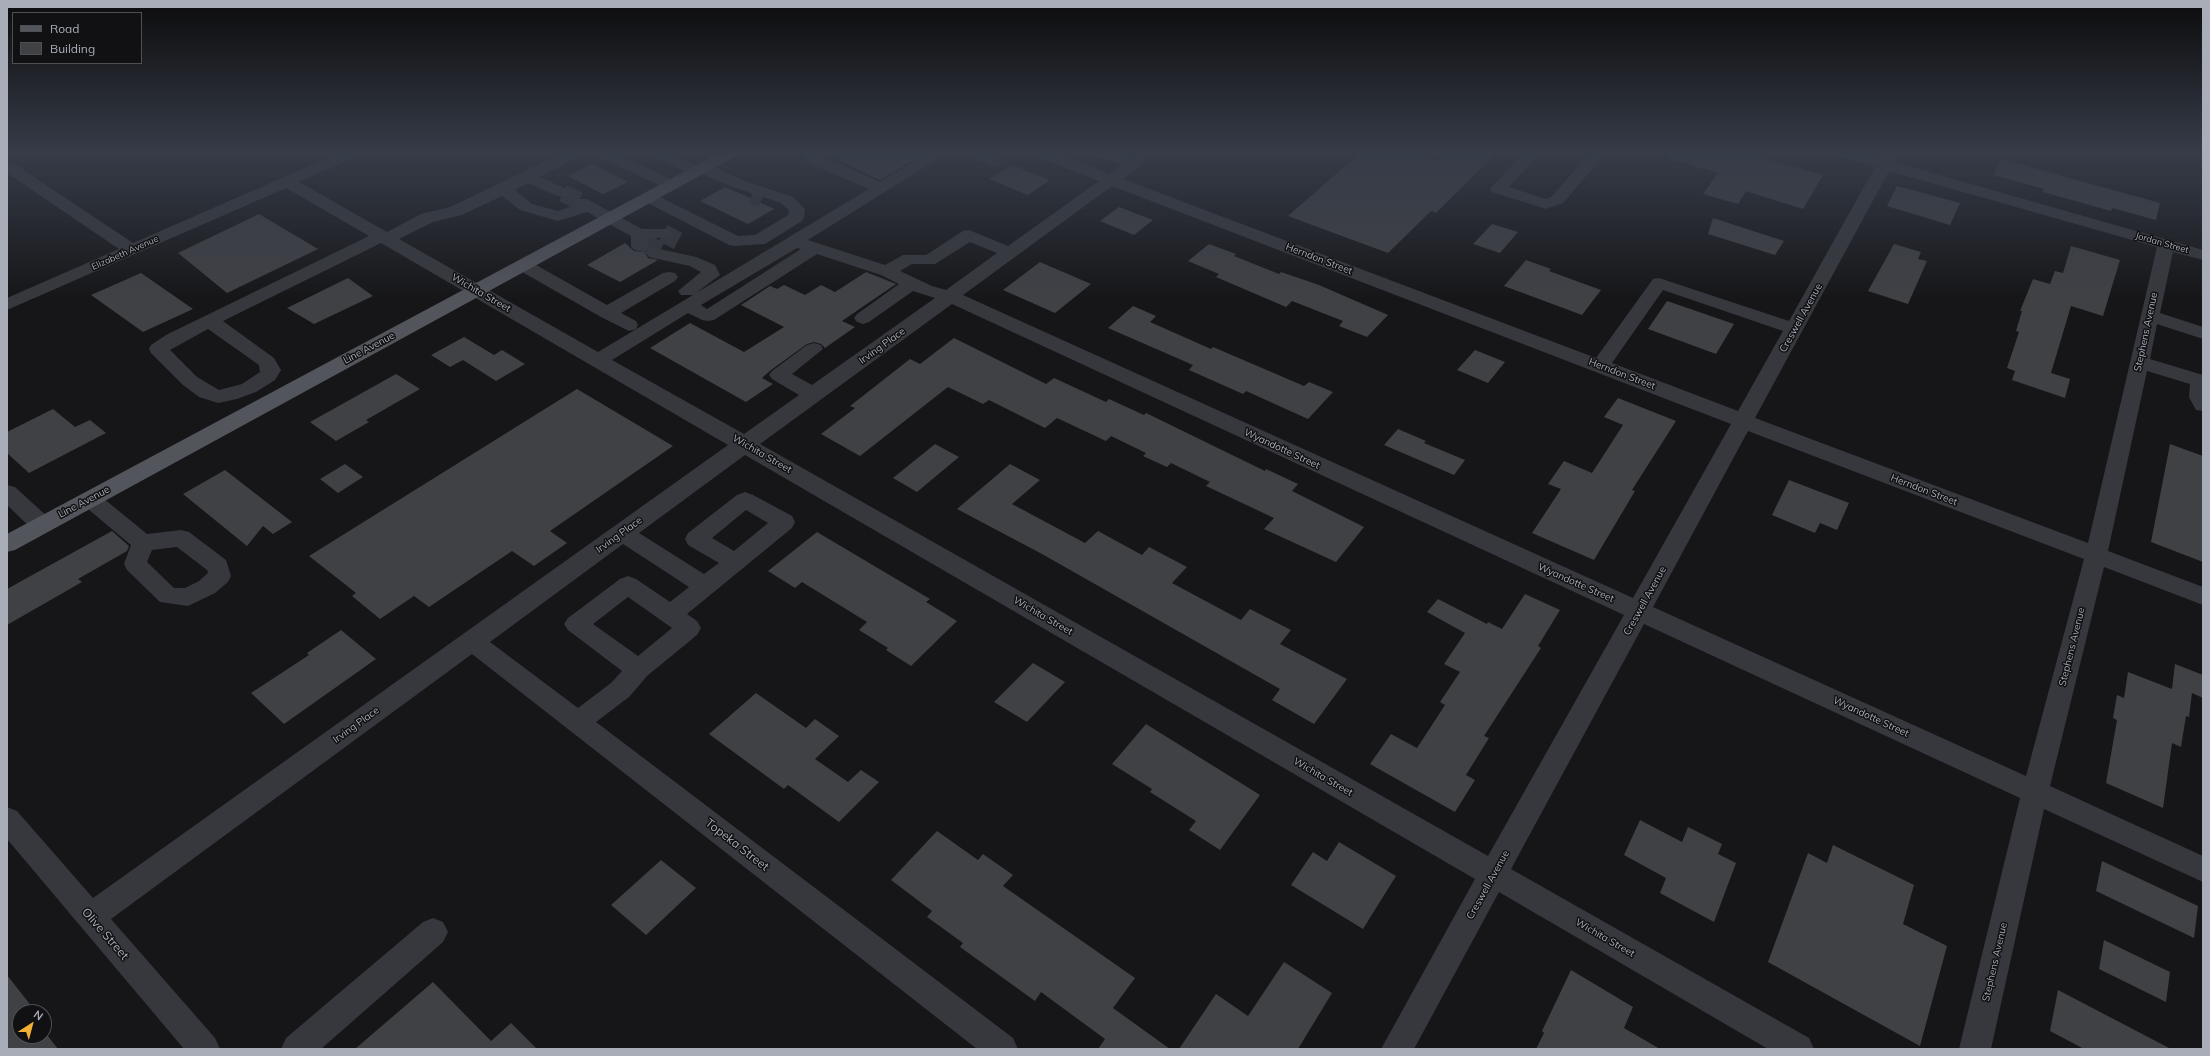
<!DOCTYPE html>
<html>
<head>
<meta charset="utf-8">
<style>
	body { margin:0 }
	#map { position:relative; width:2210px; height:1056px; overflow:hidden; background:#161618; font-family:Mulish,sans-serif }
	canvas { display:block }
	.frame { position:absolute; inset:0; border:8px solid #a8adb8; pointer-events:none }
	.legend { position:absolute; left:12px; top:12px; width:130px; height:52px; box-sizing:border-box; background:#111113; border:1px solid #4d4f55; margin:0; padding:5px 7px; list-style:none; font-size:12px; color:#a8adb8 }
	.legend li { display:flex; align-items:center; gap:8px; height:20px }
	.legend b { width:20px; border:1px solid #4d4f55 }
	.north { position:absolute; left:12px; top:1004px; width:40px; height:40px; box-sizing:border-box; background:#111113; border:1px solid #4d4f55; border-radius:50%; rotate:36deg; font-size:11px; font-weight:700; line-height:16px; text-align:center; color:#a8adb8 }
	.north::after { content:''; display:block; margin:auto; width:14px; height:18px; background:#f2b134; clip-path:polygon(50% 0,100% 100%,50% 72%,0 100%) }
</style>
</head>
<body>
<div id="map">
<canvas width="2210" height="1056"></canvas>
<div class="frame"></div>
<ul class="legend">
<li><b style="height:5px;background:#53555c"></b>Road</li>
<li><b style="height:11px;background:#404145"></b>Building</li>
</ul>
<div class="north">N</div>
</div>
<script>
const context = document.querySelector('canvas').getContext('2d');
context.lineJoin = 'round';
function paint(path, color) {
  context.fillStyle = color;
  context.fill(path, 'evenodd');
}
function shape(rows) {
  const path = new Path2D();
  for (const r of rows) {
    path.moveTo(r[0], r[1]);
    for (let i = 2; i < r.length; i += 2) path.lineTo(r[i], r[i + 1]);
  }
  return path;
}
function strokePath(path, color, width, dash) {
  context.strokeStyle = color;
  context.lineWidth = width;
  context.lineCap = dash ? 'butt' : 'round';
  context.setLineDash(dash || []);
  context.stroke(path);
}
function label(font, color, halo, rows, align = 'center') {
  context.font = font + ' Mulish,sans-serif';
  context.lineWidth = 3;
  context.setLineDash([]);
  context.textBaseline = 'middle';
  context.strokeStyle = halo;
  context.fillStyle = color;
  for (const [text, x, y, turn = 0] of rows) {
    context.save();
    context.translate(x, y);
    context.rotate((+turn || 0) * Math.PI / 180);
    context.textAlign = isNaN(turn) ? turn : align;
    if (halo) context.strokeText(text, 0, 0);
    context.fillText(text, 0, 0);
    context.restore();
  }
}
paint(shape([
	[824,153,925,153,880,180],
	[1360,153,1416,153,1439,161,1447,153,1496,153,1436,213,1431,211,1388,253,1288,216],
	[1668,153,1760,153,1758,157,1823,175,1803,209,1746,191,1738,204,1703,194,1718,173,1667,158],
	[2001,159,2160,203,2156,220,2112,208,2111,211,2072,200,2043,192,2044,189,1993,175],
	[592,163,628,182,603,194,568,176],
	[1012,165,1050,180,1028,195,989,179],
	[1897,186,1960,203,1950,225,1887,206],
	[725,187,748,197,774,209,748,224,700,201],
	[1119,207,1153,220,1134,235,1100,221],
	[259,214,318,249,227,293,178,253],
	[1713,218,1784,241,1775,255,1708,234],
	[1492,224,1518,232,1500,253,1473,244],
	[625,243,634,251,645,252,648,258,658,260,620,282,587,265],
	[1209,244,1236,254,1234,256,1279,274,1281,272,1319,285,1388,315,1367,337,1339,326,1343,321,1292,301,1286,307,1216,277,1219,274,1188,261],
	[1894,244,1921,252,1918,259,1927,261,1908,304,1868,291],
	[2071,246,2120,260,2103,316,2071,306,2051,373,2070,379,2065,398,2012,380,2015,371,2007,368,2019,332,2016,331,2022,311,2020,311,2033,279,2050,284,2055,271,2063,273],
	[1526,260,1551,269,1549,271,1601,290,1582,315,1504,286],
	[1040,262,1091,284,1055,313,1003,290],
	[866,272,896,284,842,321,855,327,825,348,821,344,814,342,807,344,771,370,762,378,773,384,746,402,650,348,690,323,744,352,784,327,741,305,770,286,777,289,784,285,805,295,821,285,835,292],
	[141,273,193,309,143,332,91,295],
	[348,278,373,296,314,324,287,308],
	[1667,301,1734,324,1716,354,1648,329],
	[1133,306,1156,316,1150,322,1211,349,1213,347,1304,386,1309,382,1333,392,1308,419,1246,391,1243,394,1189,370,1193,365,1108,328],
	[464,337,494,355,502,350,525,364,496,381,463,360,450,367,431,355],
	[954,338,1046,384,1054,378,1106,402,1109,399,1144,415,1146,413,1265,471,1266,469,1298,484,1292,491,1364,527,1336,562,1264,529,1274,518,1206,486,1210,482,1171,463,1167,467,1143,456,1146,453,1111,436,1106,441,1057,418,1045,428,989,400,983,404,948,387,860,456,821,434,855,408,850,406,910,359,920,364],
	[1475,350,1505,362,1488,383,1457,370],
	[396,374,420,389,366,420,369,422,336,441,310,422],
	[577,389,673,446,550,531,567,543,534,566,512,551,429,607,414,596,380,619,352,596,356,593,309,556],
	[1618,398,1676,421,1632,490,1635,491,1594,560,1532,533,1561,489,1548,484,1564,461,1592,473,1623,425,1604,417],
	[53,409,75,427,90,420,106,433,29,473,7,453,7,432],
	[1398,429,1426,441,1424,443,1465,460,1454,475,1384,445],
	[935,444,959,457,917,492,893,478],
	[2170,444,2203,456,2203,562,2151,542],
	[345,464,363,477,338,493,320,479],
	[1010,464,1040,480,1012,504,1085,543,1098,531,1142,555,1149,547,1187,567,1172,583,1241,620,1250,609,1291,630,1280,644,1347,679,1314,724,1272,700,1280,689,1042,554,957,509],
	[225,470,292,522,273,534,263,526,247,546,183,494],
	[1789,480,1849,503,1837,530,1820,523,1815,533,1772,515],
	[112,531,129,546,127,551,78,579,82,582,7,625,7,589],
	[817,532,930,599,926,602,957,621,911,666,886,650,888,648,859,630,867,622,802,582,795,588,768,571],
	[1525,594,1560,610,1538,646,1541,648,1484,736,1489,738,1466,775,1475,780,1455,812,1370,764,1391,734,1417,748,1445,705,1440,702,1460,672,1444,664,1465,633,1427,612,1438,599,1487,624,1488,622,1502,629],
	[341,630,376,659,284,724,251,693,309,655,307,653],
	[1033,663,1065,682,1027,722,994,702],
	[2175,664,2203,675,2203,698,2192,693,2189,717,2186,716,2181,747,2172,743,2163,808,2106,783,2117,720,2113,718,2117,695,2124,698,2128,672,2172,689],
	[756,693,806,728,815,719,839,736,815,759,848,782,861,770,879,782,839,822,788,785,784,789,709,734],
	[1146,724,1260,795,1220,850,1189,830,1196,821,1150,792,1152,789,1112,764],
	[1640,820,1682,842,1688,827,1722,844,1718,854,1736,863,1714,922,1660,893,1666,878,1624,855],
	[937,831,978,860,983,854,1013,875,1003,886,1135,978,1113,1008,1170,1049,1098,1049,1105,1039,1041,992,1035,1001,960,947,963,943,927,917,932,911,891,880],
	[1339,842,1396,876,1363,929,1291,885,1313,852,1327,861],
	[1833,845,1914,885,1903,924,1947,946,1920,1046,1768,962,1808,853,1827,863],
	[661,860,696,888,646,935,611,905],
	[2102,861,2198,906,2194,938,2096,891],
	[2104,940,2170,972,2166,1002,2099,969],
	[1284,962,1332,993,1298,1049,1179,1049,1216,994,1248,1016],
	[1571,970,1633,1007,1624,1028,1660,1049,1536,1049,1544,1033,1542,1031],
	[7,975,36,1012,20,1012,20,1036,44,1036,44,1031,58,1049,7,1049],
	[433,982,491,1041,511,1023,537,1049,355,1049],
	[2058,990,2171,1049,2084,1049,2050,1031]
]), '#404145');
strokePath(shape([
	[563,193,581,202],
	[752,195,762,199],
	[663,233,678,241],
	[645,243,660,251]
]), '#333438', 18, [18, 8]);
paint(shape([
	[339,153,360,153,357,156,299,182,387,232,421,214,450,207,563,153,583,153,580,156,540,177,569,190,571,193,569,196,557,196,528,183,515,190,532,204,558,211,575,205,573,202,575,199,587,199,642,229,669,229,671,233,669,237,648,239,649,246,646,250,640,251,634,250,631,246,631,236,587,212,558,221,520,210,502,196,462,215,433,222,399,239,598,352,693,295,681,295,678,291,701,272,690,266,649,257,646,253,649,249,655,248,696,257,715,265,720,275,696,293,869,189,806,162,799,153,815,153,880,182,928,153,947,153,808,240,885,265,903,255,926,255,963,231,969,230,1008,246,1099,181,1035,156,1032,153,1055,153,1109,174,1121,165,1097,156,1094,153,1117,153,1131,158,1138,153,1156,153,1123,179,1596,358,1653,279,1659,278,1789,321,1875,167,1839,156,1836,153,1862,153,1880,158,1883,153,1899,153,1894,162,2203,250,2203,260,2173,252,2160,313,2203,327,2203,339,2157,324,2150,359,2203,375,2203,411,2196,410,2189,397,2190,384,2147,371,2108,551,2203,587,2203,605,2104,567,2050,786,2203,856,2203,882,2044,809,1991,1049,1959,1049,2020,798,1644,624,1511,869,1809,1038,1814,1049,1768,1049,1499,892,1414,1049,1381,1049,1475,879,745,455,639,533,704,574,719,563,688,545,685,539,688,533,737,495,745,492,753,495,792,516,795,522,792,528,687,614,697,621,701,628,697,635,647,676,629,697,596,722,1013,1038,1018,1049,977,1049,472,654,111,919,215,1038,220,1049,184,1049,7,839,7,807,17,811,93,898,728,445,381,243,223,321,274,358,281,370,275,380,256,392,237,399,218,403,199,397,183,385,151,353,149,349,151,345,166,335,369,236,286,188,7,310,7,298,119,249,7,173,7,161,13,163,133,243,339,153],
	[1889,171,2157,247,2088,543,1755,418,1889,171],
	[1112,186,1731,424,1633,598,963,295,1112,186],
	[970,242,997,253,946,290,932,286,900,271,912,264,935,264,970,242],
	[797,248,801,249,707,309,701,305,797,248],
	[817,254,881,275,899,284,857,314,854,318,857,322,863,324,869,322,913,291,935,298,812,385,792,374,823,349,821,345,814,343,807,345,772,371,769,375,772,379,799,395,744,434,612,360,688,313,702,320,708,321,714,320,817,254],
	[1663,290,1783,331,1738,411,1612,363,1663,290],
	[952,304,1624,615,1488,856,760,444,952,304],
	[208,329,259,365,260,372,242,384,219,390,197,377,170,350,208,329],
	[1748,431,2084,559,2026,776,1653,607,1748,431],
	[746,510,768,523,734,551,712,538,746,510],
	[623,544,689,587,670,602,636,579,628,576,620,579,568,618,564,624,568,630,622,671,611,683,578,708,490,642,623,544],
	[628,597,672,628,638,656,593,624,628,597],
	[593,153,614,153,677,182,679,185,677,188,671,190,665,188,596,156,593,153],
	[648,153,669,153,698,166,704,163,710,165,742,180,793,197,805,209,804,217,802,221,765,244,735,246,729,245,642,200,640,197,642,194,654,194,738,236,755,235,788,215,789,210,781,203,730,186,703,174,697,176,691,174,651,156,648,153],
	[963,153,985,153,1000,159,1002,162,1000,165,994,167,966,156,963,153],
	[1523,153,1540,153,1509,187,1546,199,1551,197,1590,153,1606,153,1563,203,1546,209,1492,192,1490,189,1523,153],
	[523,260,529,261,607,305,663,273,669,272,675,273,678,277,675,281,621,313,636,321,638,325,636,329,629,331,601,317,517,269,514,265,517,261,523,260],
	[7,485,15,487,50,519,53,525,50,531,42,533,34,531,7,505,7,485],
	[90,491,98,494,147,534,181,530,189,532,226,560,231,576,228,582,215,593,188,606,160,602,127,570,124,564,131,545,82,504,79,499,82,494,90,491],
	[177,547,207,570,208,573,199,581,185,588,174,588,147,562,152,550,177,547],
	[433,918,443,922,448,932,443,942,321,1049,281,1049,286,1038,423,922,433,918]
]), '#37383d');
paint(shape([
	[719,153,739,153,736,156,15,550,7,552,7,534,719,153]
]), '#53555c');
const sky = context.createLinearGradient(0, 0, 0, 301);
sky.addColorStop(0, '#0c0c0d');
sky.addColorStop(0.51, '#363c48');
sky.addColorStop(1, '#363c4800');
context.fillStyle = sky;
context.fillRect(0, 0, 2210, 301);
label('9px', '#a8adb8', '#111113', [
	["Jordan Street",2162,243,16],
	["Elizabeth Avenue",125,253,-24]
]);
label('10px', '#a8adb8', '#111113', [
	["Herndon Street",1319,259,21],
	["Wichita Street",481,293,30],
	["Creswell Avenue",1801,318,-61],
	["Stephens Avenue",2146,332,-78],
	["Irving Place",882,346,-36],
	["Line Avenue",369,348,-28],
	["Herndon Street",1622,374,21],
	["Wyandotte Street",1282,449,25],
	["Wichita Street",762,454,30],
	["Herndon Street",1924,490,21],
	["Line Avenue",84,502,-28],
	["Irving Place",619,535,-36],
	["Wyandotte Street",1576,583,24],
	["Creswell Avenue",1645,601,-61],
	["Wichita Street",1043,616,30],
	["Stephens Avenue",2072,647,-76],
	["Wyandotte Street",1871,717,25],
	["Irving Place",356,725,-36],
	["Wichita Street",1323,777,30],
	["Creswell Avenue",1488,885,-61],
	["Wichita Street",1605,938,30],
	["Stephens Avenue",1995,962,-77]
]);
label('12px', '#a8adb8', '#111113', [
	["Topeka Street",737,845,38],
	["Olive Street",105,934,49]
]);
</script>
</body>
</html>
